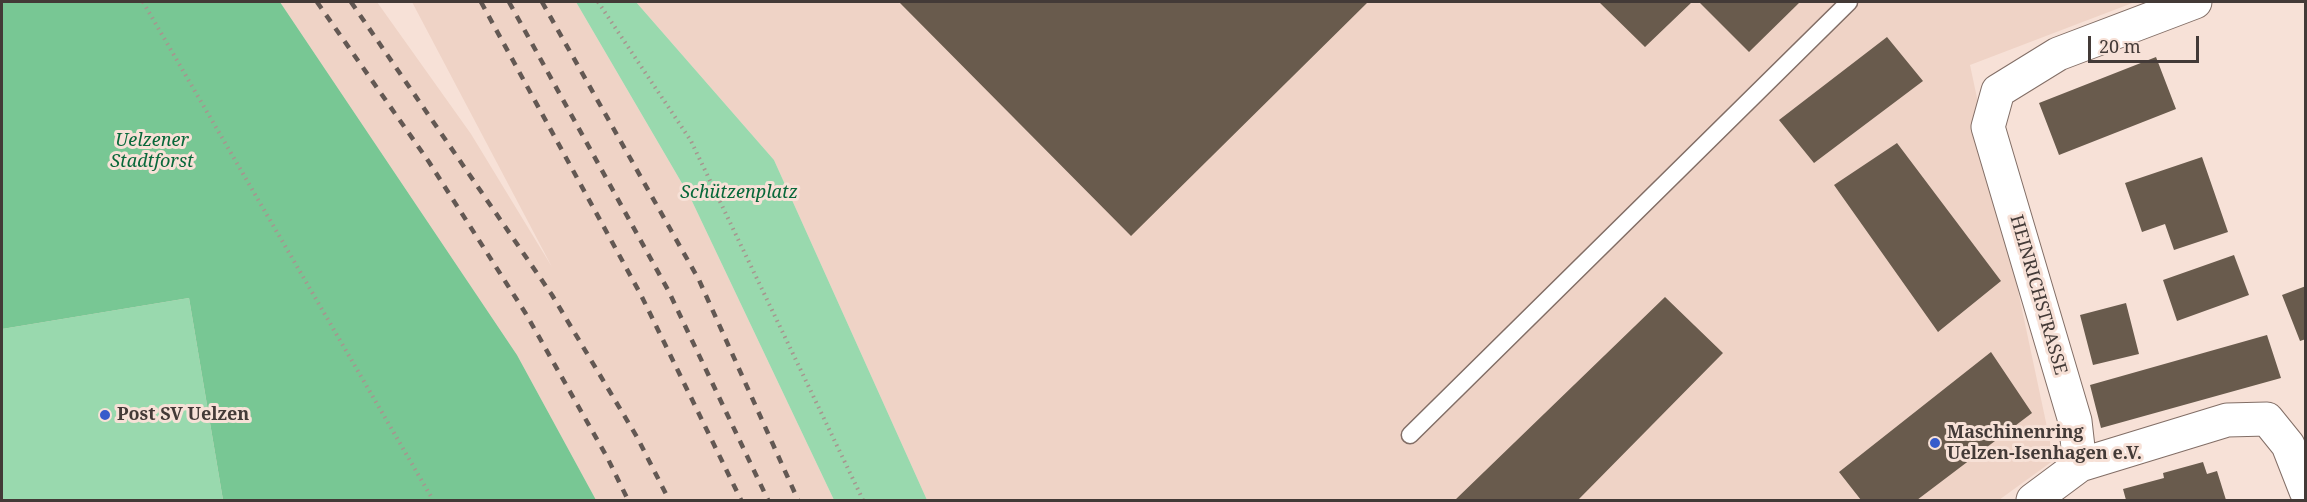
<!DOCTYPE html>
<html>
<head>
<meta charset="utf-8">
<style>
	body { margin:0 }
	#map { position:relative; width:2307px; height:502px; overflow:hidden; background:#f7e1d7; font-family:"Noto Serif",serif }
	canvas { display:block }
	.frame { position:absolute; inset:0; border:3px solid #433a37; pointer-events:none }
	.scale { position:absolute; left:2088px; top:36px; width:111px; height:27px; box-sizing:border-box; border:3px solid #433a37; border-top:0; padding-left:8px; font-size:18px; line-height:21px; white-space:nowrap; color:#433a37; -webkit-text-stroke:4px #f7e1d7; paint-order:stroke }
</style>
</head>
<body>
<div id="map">
<canvas width="2307" height="502"></canvas>
<div class="frame"></div>
<div class="scale">20 m</div>
</div>
<script>
const context = document.querySelector('canvas').getContext('2d');
context.lineJoin = 'round';
function paint(path, color) {
  context.fillStyle = color;
  context.fill(path, 'evenodd');
}
function shape(rows) {
  const path = new Path2D();
  for (const r of rows) {
    path.moveTo(r[0], r[1]);
    for (let i = 2; i < r.length; i += 2) path.lineTo(r[i], r[i + 1]);
  }
  return path;
}
function strokePath(path, color, width, dash) {
  context.strokeStyle = color;
  context.lineWidth = width;
  context.lineCap = dash ? 'butt' : 'round';
  context.setLineDash(dash || []);
  context.stroke(path);
}
function label(font, color, halo, rows, align = 'center') {
  context.font = font + ' "Noto Serif",serif';
  context.lineWidth = 6;
  context.setLineDash([]);
  context.textBaseline = 'middle';
  context.strokeStyle = halo;
  context.fillStyle = color;
  for (const [text, x, y, turn = 0] of rows) {
    context.save();
    context.translate(x, y);
    context.rotate((+turn || 0) * Math.PI / 180);
    context.textAlign = isNaN(turn) ? turn : align;
    if (halo) context.strokeText(text, 0, 0);
    context.fillText(text, 0, 0);
    context.restore();
  }
}
paint(shape([
	[280,2,377,2,471,134,552,267,412,2,576,2,690,197,834,500,596,500,517,355],
	[636,2,2135,2,1970,65,2054,460,1999,500,927,500,774,160]
]), '#efd3c6');
paint(shape([
	[576,2,636,2,774,160,927,500,834,500,690,197],
	[189,298,223,500,2,500,2,329]
]), '#99d9ae');
paint(shape([
	[2,2,280,2,517,355,596,500,223,500,189,298,2,329]
]), '#78c794');
paint(shape([
	[899,2,1368,2,1131,236],
	[1599,2,1692,2,1645,47],
	[1699,2,1800,2,1749,52],
	[1887,37,1923,81,1814,163,1779,120],
	[2156,57,2176,109,2059,155,2039,103],
	[1897,143,2001,281,1938,332,1834,185],
	[2202,157,2228,232,2174,250,2165,224,2142,232,2125,183],
	[2234,255,2249,295,2177,321,2163,280],
	[2306,286,2306,339,2300,341,2282,295],
	[1665,297,1723,353,1578,500,1455,500],
	[2126,303,2139,354,2093,365,2080,315],
	[2267,335,2281,378,2101,428,2090,385],
	[1991,352,2032,413,1917,500,1861,500,1839,472],
	[2203,462,2207,474,2217,471,2226,500,2126,500,2123,489,2164,478,2163,473]
]), '#695b4d');
const service = shape([
	[1410,435,1849,2]
]);
const minor = shape([
	[2080,465,2227,420,2267,419,2288,445,2306,491],
	[2033,500,2080,465,2075,421,1988,127,1998,91,2058,54,2195,2]
]);
strokePath(service, '#826e66', 19);
strokePath(minor, '#826e66', 35);
strokePath(shape([
	[143,2,433,500],
	[598,2,691,141,863,500]
]), '#a6968f', 4, [1.5, 4.5]);
strokePath(service, '#fff', 16);
strokePath(minor, '#fff', 33);
strokePath(shape([
	[317,2,429,162,526,314,607,457,628,500],
	[351,2,552,295,637,437,669,500],
	[481,2,641,295,741,500],
	[509,2,668,290,768,500],
	[542,2,699,280,798,500]
]), '#635853', 4.5, [8, 8]);
for (const [x, y, r, color] of [
	[105,415,6,"#365bcb"],
	[1935,443,6,"#365bcb"]
]) {
  const dot = new Path2D();
  dot.arc(x, y, r, 0, 2 * Math.PI);
  context.fillStyle = color;
  context.fill(dot);
  strokePath(dot, '#f7e1d7', 2);
}
label('italic 18px', '#08683a', '#f7e1d7', [
	["Uelzener",152,141],
	["Stadtforst",152,162],
	["Schützenplatz",739,193]
]);
label('18px', '#433a37', '#f7e1d7', [
	["HEINRICHSTRASSE",2038,295,74]
]);
label('bold 18px', '#433a37', '#f7e1d7', [
	["Post SV Uelzen",117,415],
	["Maschinenring",1947,433],
	["Uelzen-Isenhagen e.V.",1947,454]
], 'left');
</script>
</body>
</html>
